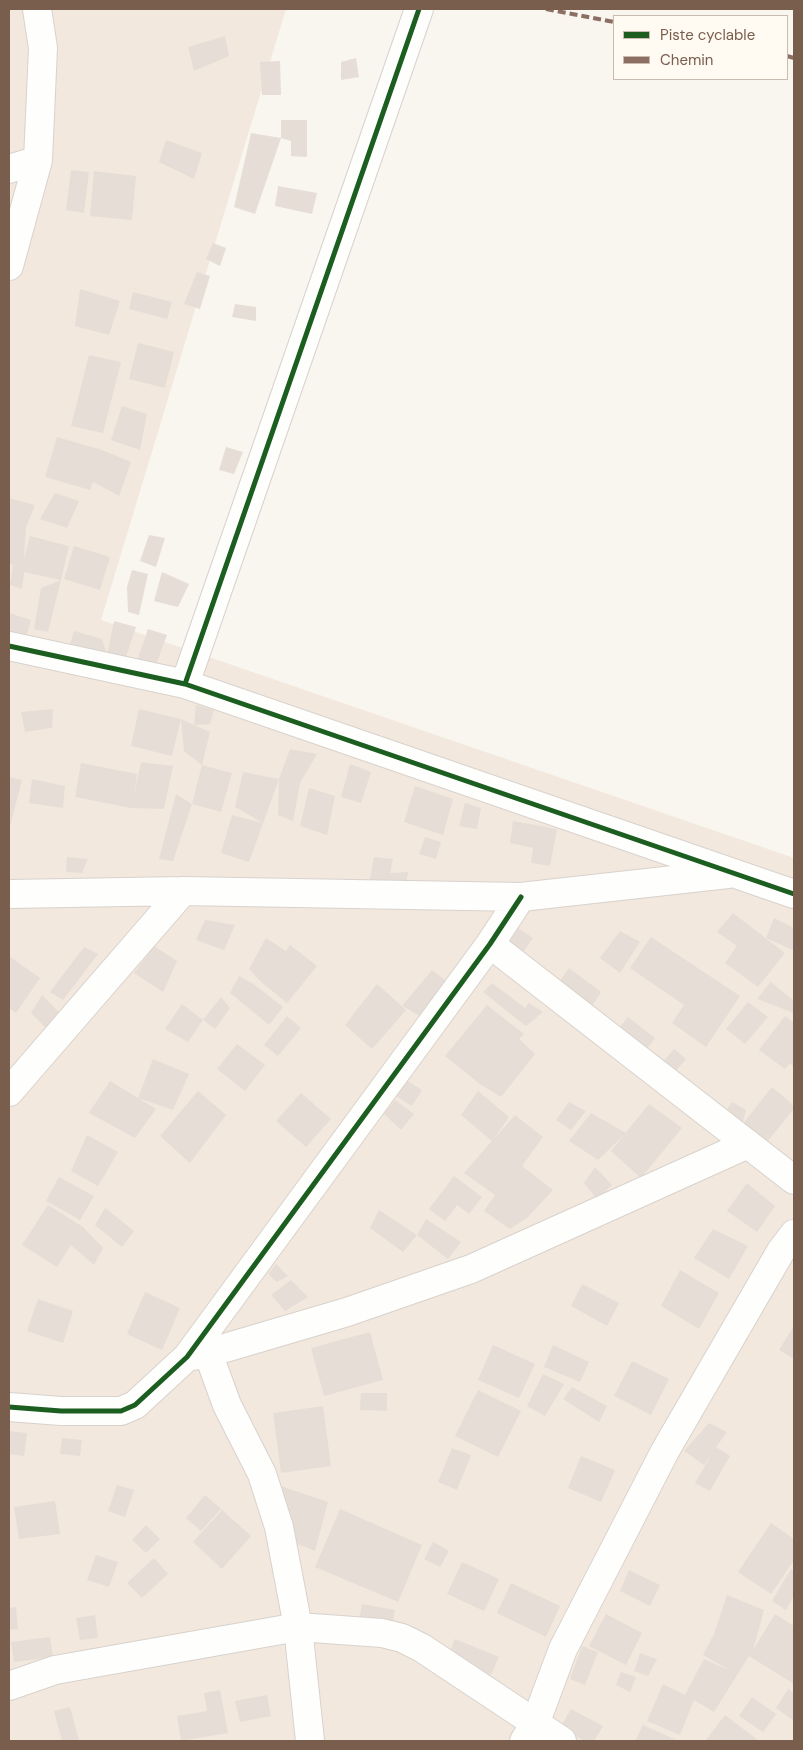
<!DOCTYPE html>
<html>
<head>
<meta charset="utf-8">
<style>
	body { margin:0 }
	#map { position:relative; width:803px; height:1750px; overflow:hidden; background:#f9f5ef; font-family:"DM Sans",sans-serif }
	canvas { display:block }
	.frame { position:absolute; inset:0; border:10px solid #795d4d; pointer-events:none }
	.legend { position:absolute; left:613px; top:15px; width:175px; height:65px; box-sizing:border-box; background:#fffaf2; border:1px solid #c9bbb0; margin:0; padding:6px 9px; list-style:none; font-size:15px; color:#795d4d }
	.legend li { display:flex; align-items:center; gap:10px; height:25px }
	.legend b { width:25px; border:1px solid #c9bbb0 }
</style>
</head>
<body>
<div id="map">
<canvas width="803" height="1750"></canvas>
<div class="frame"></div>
<ul class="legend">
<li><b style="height:6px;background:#1b5e20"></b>Piste cyclable</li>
<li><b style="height:6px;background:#8d6e63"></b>Chemin</li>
</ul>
</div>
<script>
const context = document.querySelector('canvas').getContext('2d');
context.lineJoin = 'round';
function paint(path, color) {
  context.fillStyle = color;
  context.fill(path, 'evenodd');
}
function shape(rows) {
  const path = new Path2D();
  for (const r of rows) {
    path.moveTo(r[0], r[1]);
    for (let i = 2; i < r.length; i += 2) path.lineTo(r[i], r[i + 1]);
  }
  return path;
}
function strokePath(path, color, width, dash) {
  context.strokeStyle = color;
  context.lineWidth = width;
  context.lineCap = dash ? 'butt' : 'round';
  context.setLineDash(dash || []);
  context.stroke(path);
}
paint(shape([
	[9,9,286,9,101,620,794,858,794,1741,9,1741]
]), '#f2e8dd');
paint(shape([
	[225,36,229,56,194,71,188,47],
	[356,58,359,77,341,80,341,62],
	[280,61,281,95,262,95,260,62],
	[281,120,307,120,307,157,291,156,291,141,281,138],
	[251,133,281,138,255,214,234,207],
	[166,140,202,153,194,179,159,162],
	[71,170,89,172,84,213,66,210],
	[94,171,136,176,132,220,90,216],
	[278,186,317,193,312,214,275,206],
	[213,243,226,248,220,266,206,259],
	[197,272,210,276,200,309,184,304],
	[80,289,120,301,109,335,75,326],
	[133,292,172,302,167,319,129,309],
	[235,304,256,307,256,321,232,317],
	[138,343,174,352,165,388,129,379],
	[89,355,121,362,103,433,71,426],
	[122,406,147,414,140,450,111,440],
	[57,437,102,450,131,462,119,496,93,482,90,490,45,477],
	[226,447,243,452,234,474,219,470],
	[55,493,79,501,67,528,40,519],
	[9,498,35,505,26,527,24,558,30,536,69,546,61,580,48,632,34,629,41,588,61,580,24,572,22,589,10,585,13,565,9,563],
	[149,535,165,538,156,567,140,561],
	[74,546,110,557,100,590,64,579],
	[132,570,148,574,139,615,128,612,127,587],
	[162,572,189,584,178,607,154,601],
	[9,613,31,620,25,641,9,636],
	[114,621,136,627,125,660,107,655],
	[148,629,167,635,154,670,136,664],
	[74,631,102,639,107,655,70,645],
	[196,705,214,710,210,724,194,725,210,732,202,765,184,751,181,719,172,756,131,746,139,709,181,719,194,725],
	[53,709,52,728,25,732,21,712],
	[290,749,317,754,300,783,293,821,278,815,279,779],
	[141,762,173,766,164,809,131,808,75,797,81,763,137,774,134,795],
	[350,764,371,772,361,803,341,797],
	[202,765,232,773,221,812,192,804],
	[243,772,279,779,249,862,221,853,232,815,263,823,235,807],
	[9,777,22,780,9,830],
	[32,779,65,786,63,808,29,803],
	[415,786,453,799,443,835,404,822],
	[309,788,335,796,327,835,300,826],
	[176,794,192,804,173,861,159,859],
	[465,803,481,808,477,829,459,826],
	[513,821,557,829,550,866,531,863,533,848,510,843],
	[425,837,441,842,436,859,419,854],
	[67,857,88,859,82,873,66,872],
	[374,857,393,859,390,873,408,872,405,890,368,889],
	[733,913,785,953,758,987,725,963,737,946,717,932],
	[774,918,794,928,793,950,766,938],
	[205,920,235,925,224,950,196,940],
	[517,927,533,938,523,952,506,942],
	[620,931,640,942,620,973,600,958],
	[651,937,740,996,706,1047,672,1023,684,1005,630,968],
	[266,938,286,951,290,945,317,966,287,1003,260,981,249,969],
	[154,946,177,961,163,992,134,973],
	[84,947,98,954,63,1000,50,992],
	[9,956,40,978,16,1013,9,1008],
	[569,968,601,992,592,1006,559,982],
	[432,970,449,983,422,1017,402,1006],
	[239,976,255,985,283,1007,269,1025,230,993],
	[771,982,794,1001,794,1013,757,999],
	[492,983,525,1008,529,1003,543,1012,526,1026,483,992],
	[377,984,406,1010,372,1049,345,1025],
	[42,995,59,1012,46,1028,31,1013],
	[221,997,230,1008,215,1029,203,1020],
	[748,1002,768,1017,745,1044,726,1029],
	[182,1004,203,1020,188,1042,165,1029],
	[487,1005,524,1034,519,1039,535,1054,501,1097,480,1084,445,1056],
	[287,1016,301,1028,278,1056,264,1045],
	[785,1016,794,1023,794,1067,790,1063,785,1069,759,1050],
	[628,1017,655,1038,643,1054,615,1033],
	[237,1044,265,1065,245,1091,217,1069],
	[674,1049,686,1059,673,1074,661,1064],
	[153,1059,189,1074,173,1110,138,1098],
	[401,1077,422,1090,412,1106,391,1093],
	[110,1081,156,1109,135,1138,89,1113],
	[772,1087,794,1106,794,1109,765,1144,742,1125],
	[198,1091,226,1115,190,1163,160,1136],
	[478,1091,509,1117,494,1139,515,1115,543,1137,522,1166,553,1190,528,1217,510,1229,484,1211,495,1195,464,1173,492,1141,461,1115],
	[301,1093,331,1119,306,1147,276,1121],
	[395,1100,414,1114,401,1130,384,1114],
	[569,1102,586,1111,571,1130,556,1120],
	[732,1102,746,1110,742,1125,721,1118],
	[649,1104,682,1128,641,1178,611,1151],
	[591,1113,626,1133,598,1160,569,1141],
	[87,1135,118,1152,98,1186,71,1171],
	[595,1167,612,1185,597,1199,584,1183],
	[454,1176,482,1197,469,1214,457,1205,445,1221,429,1209],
	[59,1177,94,1196,80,1220,46,1201],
	[747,1183,775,1206,757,1232,727,1211],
	[48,1205,83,1227,103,1248,94,1265,71,1245,57,1267,22,1245],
	[105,1208,134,1231,122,1247,95,1225],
	[379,1210,417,1235,403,1252,370,1228],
	[426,1219,461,1242,448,1259,417,1235],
	[713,1229,748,1246,729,1279,694,1258],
	[276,1264,288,1276,277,1282,268,1274],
	[680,1270,719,1293,699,1329,661,1306],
	[291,1280,308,1297,285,1311,271,1295],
	[582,1284,619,1303,607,1326,571,1306],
	[145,1292,180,1308,162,1350,127,1334],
	[38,1299,73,1311,63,1343,27,1331],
	[794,1326,794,1359,779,1350],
	[370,1332,383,1380,324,1396,311,1348],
	[493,1345,535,1364,519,1398,478,1380],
	[553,1345,589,1362,580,1382,544,1367],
	[632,1361,669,1379,651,1415,614,1396],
	[543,1374,564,1384,545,1416,527,1406],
	[572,1387,607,1406,599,1422,563,1399],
	[478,1390,521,1411,498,1457,455,1436],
	[361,1393,387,1393,387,1411,360,1410],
	[323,1406,331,1466,281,1473,273,1413],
	[709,1423,727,1432,716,1447,730,1456,710,1491,695,1483,713,1452,704,1465,684,1451],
	[9,1431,27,1433,24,1456,9,1454],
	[62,1438,82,1440,80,1456,60,1454],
	[452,1448,471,1455,457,1490,438,1482],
	[581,1456,615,1470,601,1502,568,1488],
	[117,1485,134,1490,125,1517,108,1511],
	[278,1485,328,1502,315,1551,292,1542],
	[205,1495,221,1509,201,1531,186,1518],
	[55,1501,60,1534,19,1539,14,1507],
	[340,1509,422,1545,398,1602,315,1567],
	[222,1510,251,1536,222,1569,193,1542],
	[771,1523,794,1539,794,1560,771,1594,738,1572],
	[146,1525,160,1539,146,1553,132,1540],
	[433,1542,449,1551,440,1567,424,1559],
	[96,1555,118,1562,109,1587,87,1580],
	[154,1558,168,1574,142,1598,127,1583],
	[462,1562,499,1579,484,1611,447,1594],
	[791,1569,794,1571,794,1596,786,1610,772,1601],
	[629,1570,660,1585,650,1606,620,1591],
	[511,1583,560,1606,546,1637,497,1613],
	[727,1595,764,1610,753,1650,775,1614,794,1626,794,1684,749,1656,714,1712,694,1700,680,1735,647,1721,663,1684,685,1695,704,1659,731,1671,703,1655,714,1634],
	[362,1604,395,1610,391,1632,358,1626],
	[16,1607,18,1629,9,1630,9,1608],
	[606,1614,642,1633,626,1665,589,1646],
	[95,1615,98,1638,80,1640,76,1618],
	[50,1637,53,1657,14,1662,11,1642],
	[455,1639,499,1657,491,1675,447,1658],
	[582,1646,598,1652,585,1685,570,1679],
	[640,1653,657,1659,648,1676,634,1671],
	[621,1672,636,1677,630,1692,616,1685],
	[788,1689,794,1693,794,1721,776,1708],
	[220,1690,228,1733,181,1741,177,1716,207,1711,204,1693],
	[267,1695,271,1716,240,1722,235,1701],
	[752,1697,776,1714,763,1732,739,1716],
	[70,1707,79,1741,62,1741,54,1711],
	[571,1709,603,1726,594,1741,585,1741,560,1728],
	[725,1715,759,1741,706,1740],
	[643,1725,679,1741,635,1741]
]), '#e6ded6');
const minor = shape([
	[9,169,38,160],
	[9,266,38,160,43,48,37,9],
	[9,646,185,684,794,894],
	[185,684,419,9],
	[9,894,183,891,521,897,728,874],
	[490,944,794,1180],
	[9,1092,183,891],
	[208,1353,227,1405,262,1474,279,1527,298,1627,310,1741],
	[187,1357,208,1353,347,1312,471,1269,748,1144],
	[9,1407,61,1411,121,1411,135,1405,187,1357,490,944,521,897],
	[9,1686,55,1670,298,1627,382,1633,402,1638,422,1648,562,1741],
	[524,1741,535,1724,563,1649,665,1451,781,1251,794,1234]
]);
strokePath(minor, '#d8d2cd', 30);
strokePath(minor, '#fefefd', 28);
strokePath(shape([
	[546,9,614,22],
	[787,56,794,58]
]), '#8d6e63', 4, [8, 4]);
strokePath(shape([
	[9,646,185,684,794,894],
	[185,684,419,9],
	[9,1407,61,1411,121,1411,135,1405,187,1357,490,944,521,897]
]), '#1b5e20', 5);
</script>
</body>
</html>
